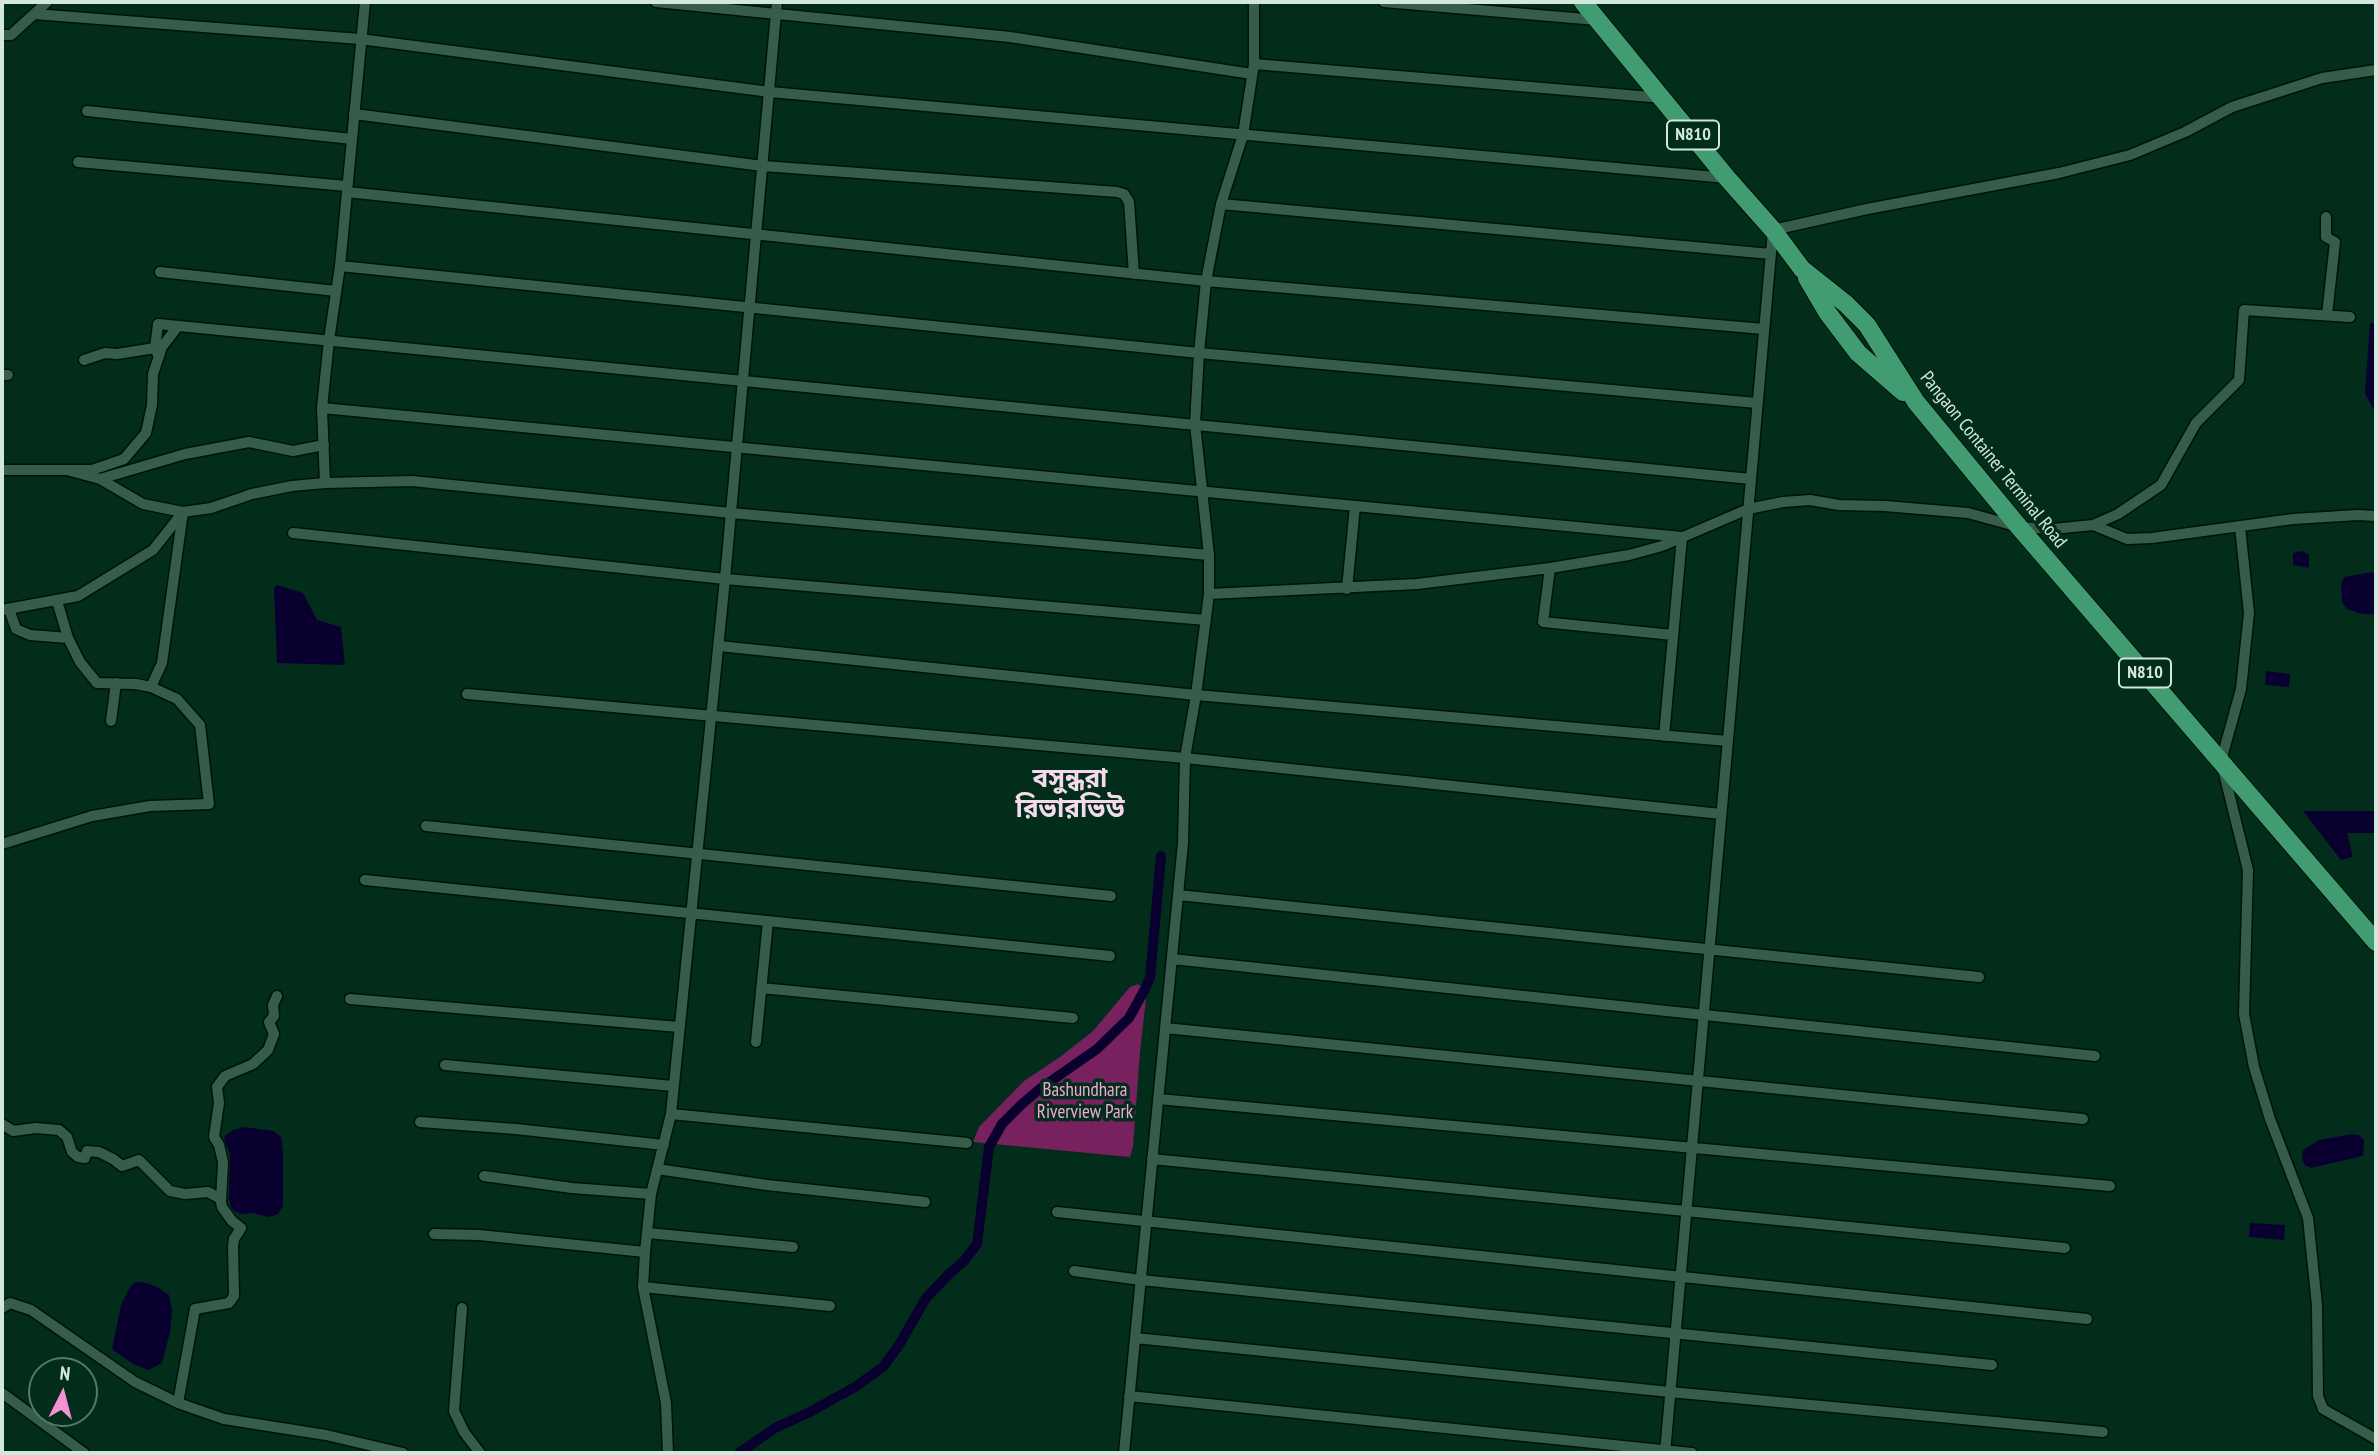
<!DOCTYPE html>
<html>
<head>
<meta charset="utf-8">
<style>
	body { margin:0 }
	#map { position:relative; width:2378px; height:1455px; overflow:hidden; background:#022d1b; font-family:"PT Sans Narrow",sans-serif }
	canvas { display:block }
	.frame { position:absolute; inset:0; border:4px solid #d3e8dc; pointer-events:none }
	.north { position:absolute; left:28px; top:1357px; width:70px; height:70px; box-sizing:border-box; background:#022d1b; border:2px solid #567868; border-radius:50%; rotate:6deg; font-size:19px; font-weight:700; line-height:28px; text-align:center; color:#d3e8dc }
	.north::after { content:''; display:block; margin:auto; width:24px; height:32px; background:#f491d3; clip-path:polygon(50% 0,100% 100%,50% 72%,0 100%) }
</style>
</head>
<body>
<div id="map">
<canvas width="2378" height="1455"></canvas>
<div class="frame"></div>
<div class="north">N</div>
</div>
<script>
const context = document.querySelector('canvas').getContext('2d');
context.lineJoin = 'round';
function paint(path, color) {
  context.fillStyle = color;
  context.fill(path, 'evenodd');
}
function shape(rows) {
  const path = new Path2D();
  for (const r of rows) {
    path.moveTo(r[0], r[1]);
    for (let i = 2; i < r.length; i += 2) path.lineTo(r[i], r[i + 1]);
  }
  return path;
}
function strokePath(path, color, width, dash) {
  context.strokeStyle = color;
  context.lineWidth = width;
  context.lineCap = dash ? 'butt' : 'round';
  context.setLineDash(dash || []);
  context.stroke(path);
}
function label(font, color, halo, rows, align = 'center') {
  context.font = font + ' "PT Sans Narrow","Noto Sans Bengali",sans-serif';
  context.lineWidth = 7;
  context.setLineDash([]);
  context.textBaseline = 'middle';
  context.strokeStyle = halo;
  context.fillStyle = color;
  for (const [text, x, y, turn = 0] of rows) {
    context.save();
    context.translate(x, y);
    context.rotate((+turn || 0) * Math.PI / 180);
    context.textAlign = isNaN(turn) ? turn : align;
    if (halo) context.strokeText(text, 0, 0);
    context.fillText(text, 0, 0);
    context.restore();
  }
}
paint(shape([
	[1138,984,1145,989,1146,999,1140,1052,1133,1147,1130,1157,973,1142,979,1127,1024,1081,1060,1057,1093,1031,1130,987]
]), '#77215f');
paint(shape([
	[2370,323,2376,324,2376,408,2373,408,2365,394],
	[2302,551,2309,555,2309,568,2293,565,2293,553],
	[2373,572,2376,578,2376,615,2358,613,2347,609,2342,602,2341,585,2344,577],
	[277,585,303,593,317,620,341,627,345,665,277,663,274,588],
	[2266,671,2290,674,2289,687,2265,685],
	[2303,811,2376,811,2376,833,2347,833,2353,857,2341,860],
	[244,1127,274,1131,281,1137,283,1152,283,1206,278,1214,269,1217,252,1213,240,1214,232,1209,229,1200,230,1154,224,1139,226,1135,233,1130],
	[2352,1134,2359,1135,2364,1140,2363,1156,2311,1168,2305,1165,2302,1159,2303,1150,2319,1140],
	[2250,1223,2285,1225,2284,1240,2249,1237],
	[136,1282,147,1283,157,1287,169,1295,172,1310,170,1332,162,1363,149,1370,133,1364,112,1349,121,1305,130,1287]
]), '#09002f');
strokePath(shape([
	[739,1453,775,1428,810,1412,855,1387,883,1367,899,1345,926,1298,950,1273,964,1261,977,1244,989,1147,1002,1124,1022,1104,1041,1088,1097,1049,1129,1018,1145,989,1150,978,1161,856]
]), '#09002f', 10);
const minor = shape([
	[656,2,1010,37,1252,74],
	[1384,2,1597,20],
	[34,14,47,2],
	[2,35,11,35,34,14,360,39,770,92,1727,178],
	[1254,64,1663,98],
	[87,111,352,139],
	[354,114,763,166,1117,192,1124,194,1129,202,1134,274],
	[78,162,347,186],
	[347,192,1206,281,1764,329],
	[1221,204,1771,254],
	[2326,217,2326,237,2335,242,2327,315],
	[340,266,1199,353,1757,403],
	[160,272,336,291],
	[159,357,155,348,158,324,1751,479],
	[84,360,105,353,117,354,155,348],
	[2,375,8,375],
	[322,408,1682,537,1664,736],
	[2,470,92,470,124,459,146,433,152,405,153,374,162,347,178,326],
	[67,470,100,479,143,504,183,512,211,508,252,494,292,486,325,483,412,481,731,513,1209,555],
	[100,479,185,454,249,442,293,451,324,445],
	[325,483,322,408,329,340,340,266,365,2],
	[2093,525,2118,514,2161,485,2196,423,2239,380,2244,310,2350,317],
	[2240,527,2249,613,2241,689,2221,761,2248,870,2244,1014,2254,1067,2270,1119,2308,1218,2317,1305,2318,1396,2323,1409,2376,1439],
	[293,533,725,579,1206,620],
	[1550,568,1543,622,1673,635],
	[1347,589,1355,506],
	[1209,594,1417,584,1550,568,1629,555,1662,546,1748,509,1783,502,1810,500,1839,505,1885,506,1968,513,2019,527,2053,529,2093,525,2127,539,2152,538,2293,519,2358,515,2376,516],
	[57,601,68,638,80,662,97,683,136,684,151,687],
	[9,609,16,629,30,635,68,638],
	[2,610,78,596,153,550,183,512],
	[719,646,1196,695,1728,741],
	[467,694,1185,758,1721,814],
	[111,721,116,683],
	[426,826,1111,896],
	[2,844,92,816,150,806,209,804,200,725,177,699,151,687,162,663,183,512],
	[365,880,1110,956],
	[1178,895,1979,977],
	[1172,959,2095,1056],
	[761,988,1073,1018],
	[350,999,679,1027],
	[1165,1028,2083,1119],
	[756,1042,768,921],
	[445,1065,673,1086],
	[1158,1099,2110,1186],
	[671,1114,967,1143],
	[420,1122,516,1129,664,1145],
	[2,1124,13,1131,36,1128,59,1130,67,1137,72,1152,78,1157,85,1158,87,1151,99,1152,113,1159,122,1166,139,1160,170,1191,185,1194,208,1192,221,1199],
	[1152,1159,2065,1248],
	[657,1169,767,1185,925,1202],
	[484,1176,572,1188,651,1194],
	[1057,1212,2087,1319],
	[648,1233,793,1247],
	[434,1234,479,1235,645,1252],
	[1074,1271,1141,1280,1992,1365],
	[643,1287,830,1306],
	[2,1308,10,1303,31,1310,135,1382,178,1403,224,1419,326,1435,403,1453],
	[462,1308,454,1411,464,1432,480,1453],
	[1135,1338,1670,1392,2103,1432],
	[2,1393,84,1453],
	[1129,1396,1692,1453],
	[178,1403,195,1309,229,1303,234,1296,233,1246,234,1239,241,1228,232,1221,222,1207,221,1202,223,1162,219,1145,214,1137,219,1103,217,1087,225,1076,253,1064,268,1050,274,1034,269,1022,274,1016,273,1005,277,996],
	[668,1453,666,1403,643,1287,645,1252,651,1194,671,1114,725,579,777,2],
	[1124,1453,1183,843,1185,758,1196,695,1209,594,1209,555,1195,424,1199,353,1206,281,1221,204,1243,135,1254,64,1254,2],
	[1665,1453,1773,230,1867,209,2059,173,2130,155,2185,132,2232,107,2322,78,2376,70]
]);
const trunk = shape([
	[1583,2,1727,178,1773,230,1802,269,1846,304,1867,325,1916,402,2019,527,2376,942],
	[1807,278,1827,312,1858,353,1903,392]
]);
strokePath(minor, '#011209', 13);
strokePath(trunk, '#011209', 20);
strokePath(minor, '#355d49', 10);
strokePath(trunk, '#429c72', 18);
for (const [x, y, w] of [
	[1693,135,52],
	[2145,673,52]
]) {
  const box = new Path2D();
  box.roundRect(x - w / 2, y - 14.5, w, 29, 5);
  context.fillStyle = '#022d1b';
  context.fill(box);
  strokePath(box, '#d3e8dc', 2);
}
label('bold 18px', '#d3e8dc', null, [
	["N810",1693,135],
	["N810",2145,673]
]);
label('19px', '#d3e8dc', '#022d1b', [
	["Pangaon Container Terminal Road",1993,460,51]
]);
label('19px', '#f3a6d8', '#022d1b', [
	["Bashundhara",1085,1091],
	["Riverview Park",1085,1113]
]);
label('bold 26px', '#f6d9ea', '#022d1b', [
	["বসুন্ধরা",1070,780],
	["রিভারভিউ",1070,810]
]);
</script>
</body>
</html>
